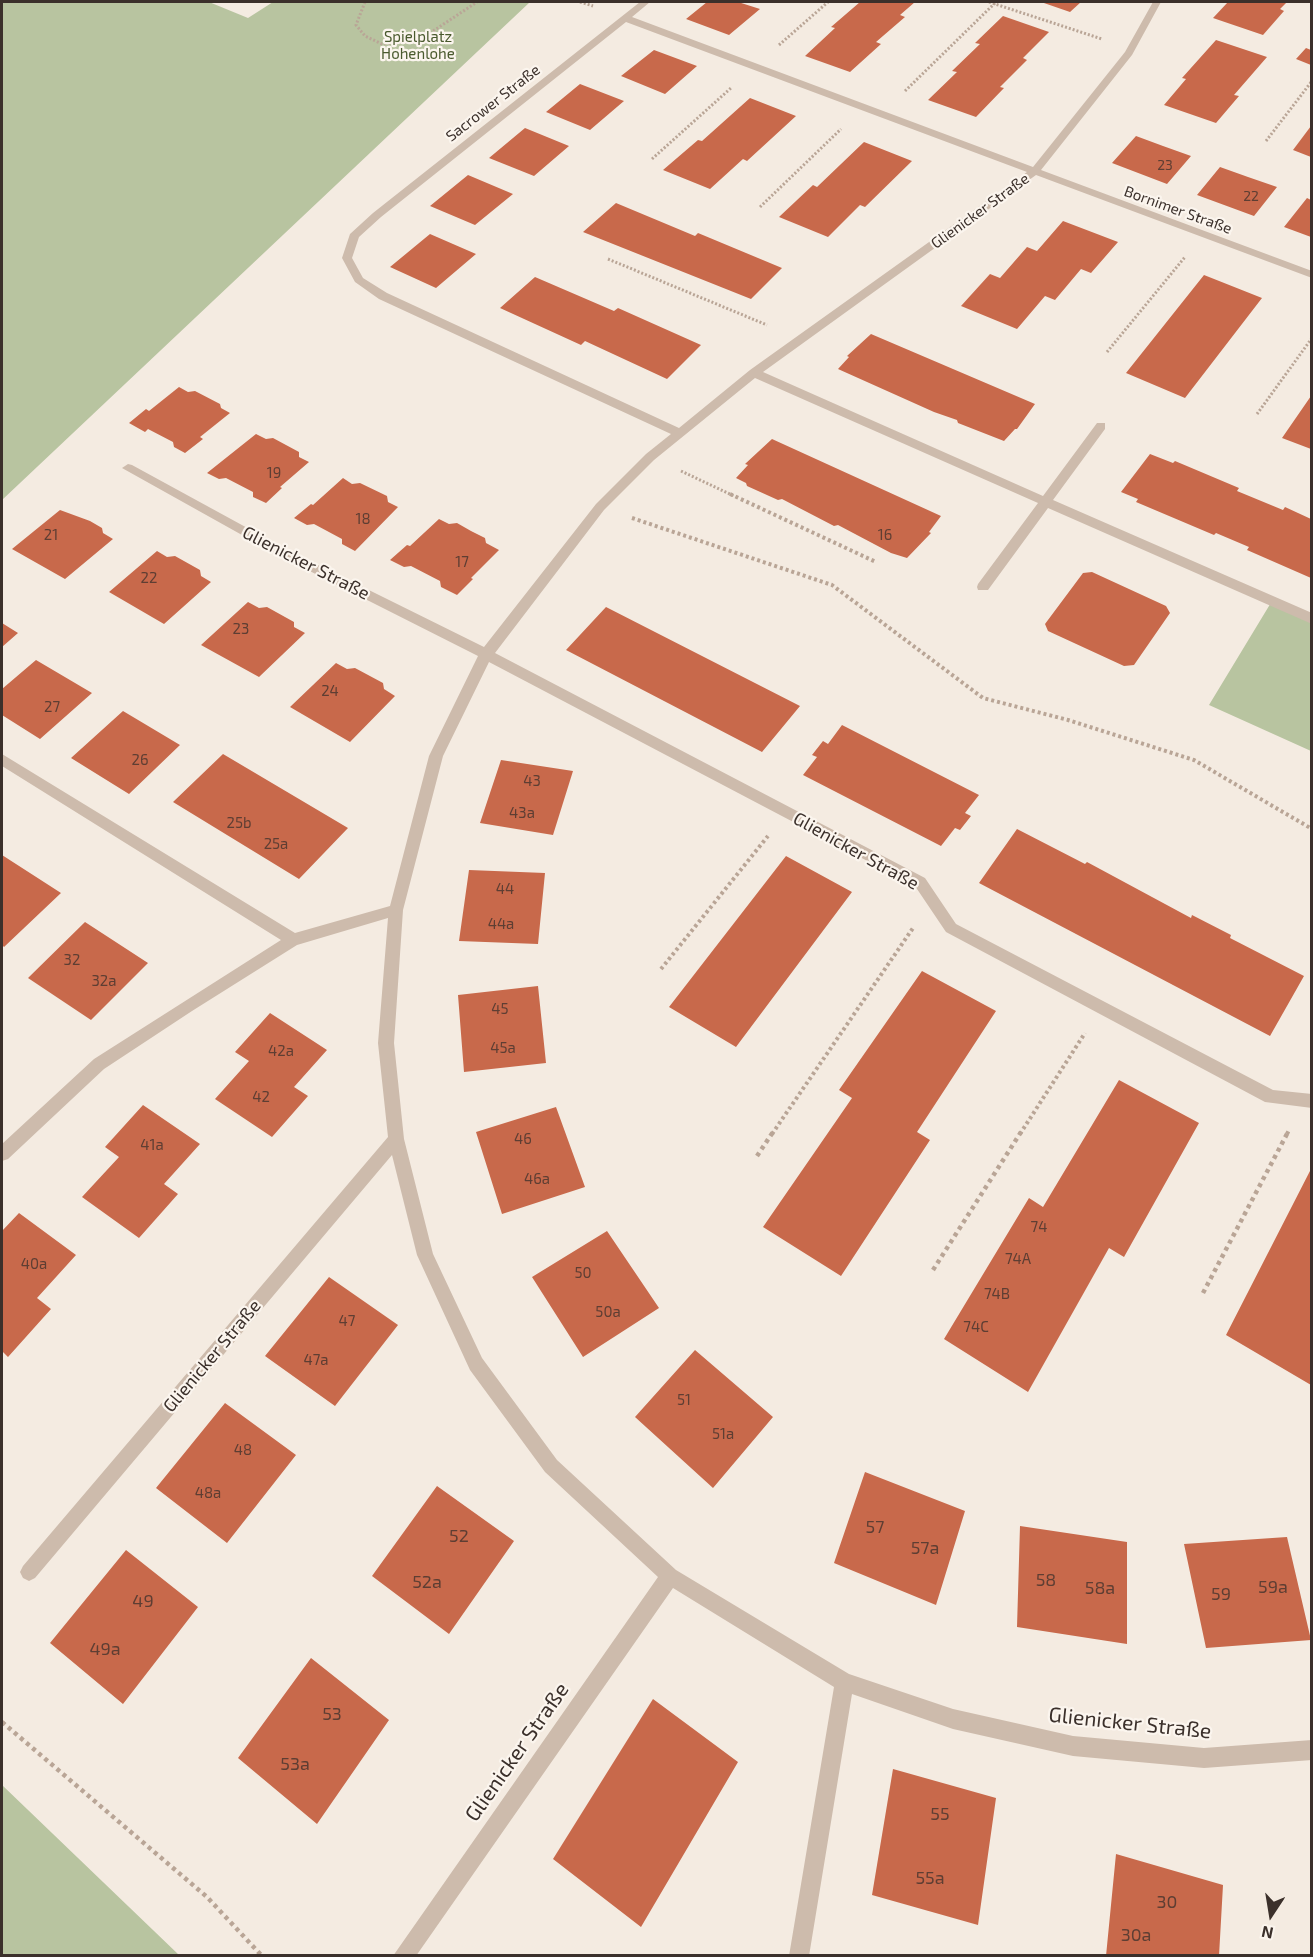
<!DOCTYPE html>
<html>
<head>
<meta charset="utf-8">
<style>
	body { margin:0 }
	#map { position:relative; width:1313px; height:1957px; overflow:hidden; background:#f4ebe1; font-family:"Exo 2",sans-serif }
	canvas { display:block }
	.frame { position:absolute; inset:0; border:3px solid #3b302b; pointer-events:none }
	.north { position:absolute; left:1241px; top:1885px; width:60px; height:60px; -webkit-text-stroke:4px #fbf5ee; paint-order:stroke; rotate:192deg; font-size:16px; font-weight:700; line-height:24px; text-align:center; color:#3b302b }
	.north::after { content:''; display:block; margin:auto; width:21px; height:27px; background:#3b302b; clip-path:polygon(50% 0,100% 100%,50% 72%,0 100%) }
</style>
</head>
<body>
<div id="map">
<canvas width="1313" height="1957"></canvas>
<div class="frame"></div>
<div class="north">N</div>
</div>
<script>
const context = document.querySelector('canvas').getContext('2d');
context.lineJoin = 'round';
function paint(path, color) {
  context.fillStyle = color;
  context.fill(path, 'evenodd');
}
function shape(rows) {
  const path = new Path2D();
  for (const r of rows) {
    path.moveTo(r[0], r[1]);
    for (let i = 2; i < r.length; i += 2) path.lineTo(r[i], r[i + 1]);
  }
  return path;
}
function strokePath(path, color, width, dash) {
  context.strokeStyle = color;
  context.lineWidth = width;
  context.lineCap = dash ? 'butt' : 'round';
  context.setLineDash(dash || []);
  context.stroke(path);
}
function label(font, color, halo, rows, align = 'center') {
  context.font = font + ' "Exo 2",sans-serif';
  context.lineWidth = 4.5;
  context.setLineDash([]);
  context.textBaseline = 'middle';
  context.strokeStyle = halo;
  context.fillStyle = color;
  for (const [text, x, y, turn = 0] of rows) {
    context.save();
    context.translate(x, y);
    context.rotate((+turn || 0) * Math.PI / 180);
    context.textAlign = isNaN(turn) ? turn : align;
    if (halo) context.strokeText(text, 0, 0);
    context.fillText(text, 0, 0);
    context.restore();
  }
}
paint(shape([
	[2,2,209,2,248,18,273,2,530,2,2,500],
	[1272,601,1311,619,1311,751,1209,705],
	[2,1785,179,1955,2,1955]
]), '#b8c4a0');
paint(shape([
	[707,2,738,2,760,9,729,35,686,19],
	[860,2,915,2,900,15,905,17,876,42,881,44,850,72,805,56,835,28,831,27],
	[1041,2,1081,2,1070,12],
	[1228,2,1287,2,1280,9,1284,11,1263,35,1213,18],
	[1003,16,1049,32,1023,58,1027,60,1000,87,1004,88,976,117,928,100,957,72,952,71,980,44,975,43],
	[1216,40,1267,57,1234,95,1239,96,1216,123,1164,105,1186,79,1182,78],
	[1306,48,1311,50,1311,65,1296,59],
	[654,50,697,66,665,94,621,76],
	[580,84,624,101,590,130,546,112],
	[750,98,796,116,747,161,743,159,710,189,663,170,698,140,702,141],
	[1311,126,1311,157,1293,150],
	[525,128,569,146,534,176,489,158],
	[1136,136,1163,146,1191,156,1167,184,1112,163],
	[864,142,912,161,865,207,860,205,828,237,779,217,813,185,817,187],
	[1220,167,1248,177,1277,187,1254,216,1197,195],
	[468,175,513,194,475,225,430,206],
	[1307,198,1311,200,1311,237,1284,227],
	[616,203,695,236,698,233,782,268,751,299,583,232],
	[1063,221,1118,242,1091,273,1081,269,1055,300,1045,296,1017,329,961,306,990,274,1000,278,1027,247,1037,251],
	[430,234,476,254,436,288,390,267],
	[1204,275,1262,298,1185,398,1126,373],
	[535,277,614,311,618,308,701,345,667,379,585,341,581,345,500,308],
	[871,334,1035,404,1017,429,1015,429,1004,441,958,423,957,420,934,412,838,369,849,357,847,356],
	[179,387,188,392,195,391,220,404,221,408,230,413,200,437,203,439,185,453,174,447,173,442,148,429,145,432,129,423,146,409,149,411],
	[1311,396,1311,449,1282,438],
	[256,434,266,439,273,438,299,452,299,457,309,462,280,487,282,488,266,503,253,497,253,492,226,478,219,479,207,473],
	[772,439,941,516,929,532,931,533,907,558,891,553,838,525,834,526,782,499,778,500,747,486,746,483,736,478,748,465,745,464],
	[1150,454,1173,463,1175,461,1239,488,1237,491,1283,510,1285,507,1311,519,1311,578,1247,550,1249,547,1216,533,1214,535,1136,502,1138,499,1121,492],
	[343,478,352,484,360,483,387,496,388,502,398,507,355,551,342,544,342,539,314,524,307,525,294,518,311,504,313,505],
	[60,510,90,521,102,528,103,533,113,539,65,579,12,549],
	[439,519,449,524,457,523,471,531,485,538,486,543,499,550,471,578,473,579,457,595,441,587,440,581,411,566,404,567,390,560,407,545,410,546],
	[157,551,167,557,175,556,200,570,201,576,211,582,164,624,109,592],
	[1092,572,1166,606,1170,613,1134,665,1124,666,1048,631,1045,624,1083,573],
	[248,602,259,608,267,607,294,622,294,627,305,633,259,677,201,645],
	[606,607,800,706,762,752,566,650],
	[2,623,18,633,2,647],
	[36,660,92,693,40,739,2,715,2,689],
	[336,663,347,669,355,668,383,683,384,689,395,696,350,742,290,707],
	[123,711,180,745,129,794,71,758],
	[842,725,979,795,965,813,971,816,960,830,955,828,941,846,803,775,817,757,812,755,823,741,828,744],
	[223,754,348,828,299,879,173,802],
	[501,760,573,771,553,835,480,823],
	[1017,829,1085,864,1087,862,1191,918,1192,915,1231,935,1230,938,1304,976,1270,1036,979,883],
	[2,855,61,893,4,947,2,945],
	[786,856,852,892,736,1047,669,1007],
	[469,870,545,873,538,944,459,941],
	[85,922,148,963,91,1020,28,978],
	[922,971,996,1011,917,1132,930,1140,841,1276,763,1227,852,1098,839,1090],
	[538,986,546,1063,464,1072,458,995],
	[270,1013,327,1050,294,1087,308,1096,272,1137,215,1099,249,1061,235,1052],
	[1119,1080,1199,1123,1124,1257,1109,1248,1028,1392,944,1339,1029,1198,1043,1207],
	[143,1105,200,1144,164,1184,178,1194,139,1238,82,1197,119,1157,105,1147],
	[556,1107,585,1187,502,1214,476,1132],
	[1311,1169,1311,1385,1226,1335],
	[19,1213,76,1255,37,1298,51,1309,8,1357,2,1351,2,1231],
	[607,1231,659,1308,583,1357,532,1277],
	[329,1277,398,1325,335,1406,265,1356],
	[695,1350,773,1417,713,1488,635,1417],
	[225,1403,296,1455,227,1543,156,1488],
	[865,1472,965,1511,936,1605,834,1563],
	[437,1486,514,1541,449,1634,372,1576],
	[1020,1526,1127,1542,1127,1644,1017,1627],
	[1287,1537,1311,1640,1206,1648,1184,1544],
	[126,1550,198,1607,123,1704,50,1643],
	[311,1658,389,1720,317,1824,238,1758],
	[653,1699,738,1762,641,1927,553,1859],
	[893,1769,996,1798,978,1925,872,1895],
	[1116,1854,1223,1885,1219,1956,1106,1956]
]), '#c8694b');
strokePath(shape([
	[365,2,356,25,365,36,382,44,418,41,477,2],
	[580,2,593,6],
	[989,2,1102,39],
	[779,45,828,2],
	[905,91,995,3],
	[1266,141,1312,81],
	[652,159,731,88],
	[760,207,841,129],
	[608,259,767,325],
	[1107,352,1185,257],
	[1257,414,1312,338],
	[681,471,734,496]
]), '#b9a596', 3, [2, 2]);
strokePath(shape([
	[730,494,876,562],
	[632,518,832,585,983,698,1068,720,1194,760,1312,829],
	[661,969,768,836],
	[772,1134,913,928],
	[1020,1134,1085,1033],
	[1287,1134,1289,1130]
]), '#b9a596', 4, [3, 3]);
strokePath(shape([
	[757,1156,773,1132],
	[933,1270,1021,1132],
	[1203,1293,1288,1132],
	[2,1722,207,1897,262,1956]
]), '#b9a596', 4.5, [4, 4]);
paint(shape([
	[640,2,650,2,632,17,1033,167,1125,52,1153,2,1161,2,1132,55,1041,170,1312,271,1312,278,1036,175,763,372,1043,496,1097,423,1105,423,1105,429,1053,500,1312,613,1312,624,1048,508,988,590,978,590,977,587,978,584,1038,503,755,378,654,460,604,510,495,653,925,878,956,924,1273,1090,1312,1094,1312,1108,1265,1102,946,932,915,886,489,662,443,756,403,910,394,1043,404,1139,433,1254,482,1358,557,1460,676,1570,849,1674,953,1709,1073,1736,1204,1748,1312,1740,1312,1760,1204,1768,1073,1756,953,1729,852,1694,809,1956,789,1956,834,1687,673,1588,416,1956,393,1956,658,1577,545,1472,470,1370,417,1255,392,1155,35,1578,29,1581,23,1578,20,1572,23,1566,388,1137,378,1043,388,918,297,945,192,1011,104,1069,8,1159,2,1161,2,1144,94,1059,281,940,2,766,2,754,295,933,390,906,429,756,478,656,276,554,122,468,128,464,132,465,284,548,484,647,596,504,646,454,671,434,379,299,355,282,342,258,350,234,373,213,640,2],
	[626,22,1027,172,750,370,679,428,387,293,363,278,352,258,359,237,381,217,626,22]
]), '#cdbbac');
label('14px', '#5e3e33', null, [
	["23",1165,165],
	["22",1251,196]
]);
label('15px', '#4a5a2e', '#fbf5ee', [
	["Spielplatz",418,37],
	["Hohenlohe",418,54]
]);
label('15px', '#3b302b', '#fbf5ee', [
	["Sacrower Straße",493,103,-38],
	["Bornimer Straße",1178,210,20],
	["Glienicker Straße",980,211,-36]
]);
label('15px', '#5e3e33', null, [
	["19",274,473],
	["18",363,519],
	["21",51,535],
	["16",885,535],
	["17",462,562],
	["22",149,578],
	["23",241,629],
	["24",330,691],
	["27",52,707],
	["26",140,760],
	["43",532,781],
	["43a",522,813],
	["25b",239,823],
	["25a",276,844],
	["44",505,889],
	["44a",501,924],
	["32",72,960],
	["32a",104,981],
	["45",500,1009],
	["45a",503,1048],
	["42a",281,1051],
	["42",261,1097],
	["46",523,1139],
	["41a",152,1145],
	["46a",537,1179],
	["74",1039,1227],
	["74A",1018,1259],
	["40a",34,1264],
	["50",583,1273],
	["74B",997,1294],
	["50a",608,1312],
	["47",347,1321],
	["74C",976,1327],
	["47a",316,1360],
	["51",684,1400],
	["51a",723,1434],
	["48",243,1450],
	["48a",208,1493]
]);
label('18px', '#3b302b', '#fbf5ee', [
	["Glienicker Straße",306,563,27],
	["Glienicker Straße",856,851,29],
	["Glienicker Straße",212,1356,-50]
]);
label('18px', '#5e3e33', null, [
	["57",875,1527],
	["52",459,1536],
	["57a",925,1548],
	["58",1046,1580],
	["52a",427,1582],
	["59a",1273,1587],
	["58a",1100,1588],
	["59",1221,1594],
	["49",143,1601],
	["49a",105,1649],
	["53",332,1714],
	["53a",295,1764],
	["55",940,1814],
	["55a",930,1878],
	["30",1167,1902],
	["30a",1136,1935]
]);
label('21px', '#3b302b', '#fbf5ee', [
	["Glienicker Straße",1130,1723,6],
	["Glienicker Straße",517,1752,-55]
]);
</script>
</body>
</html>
